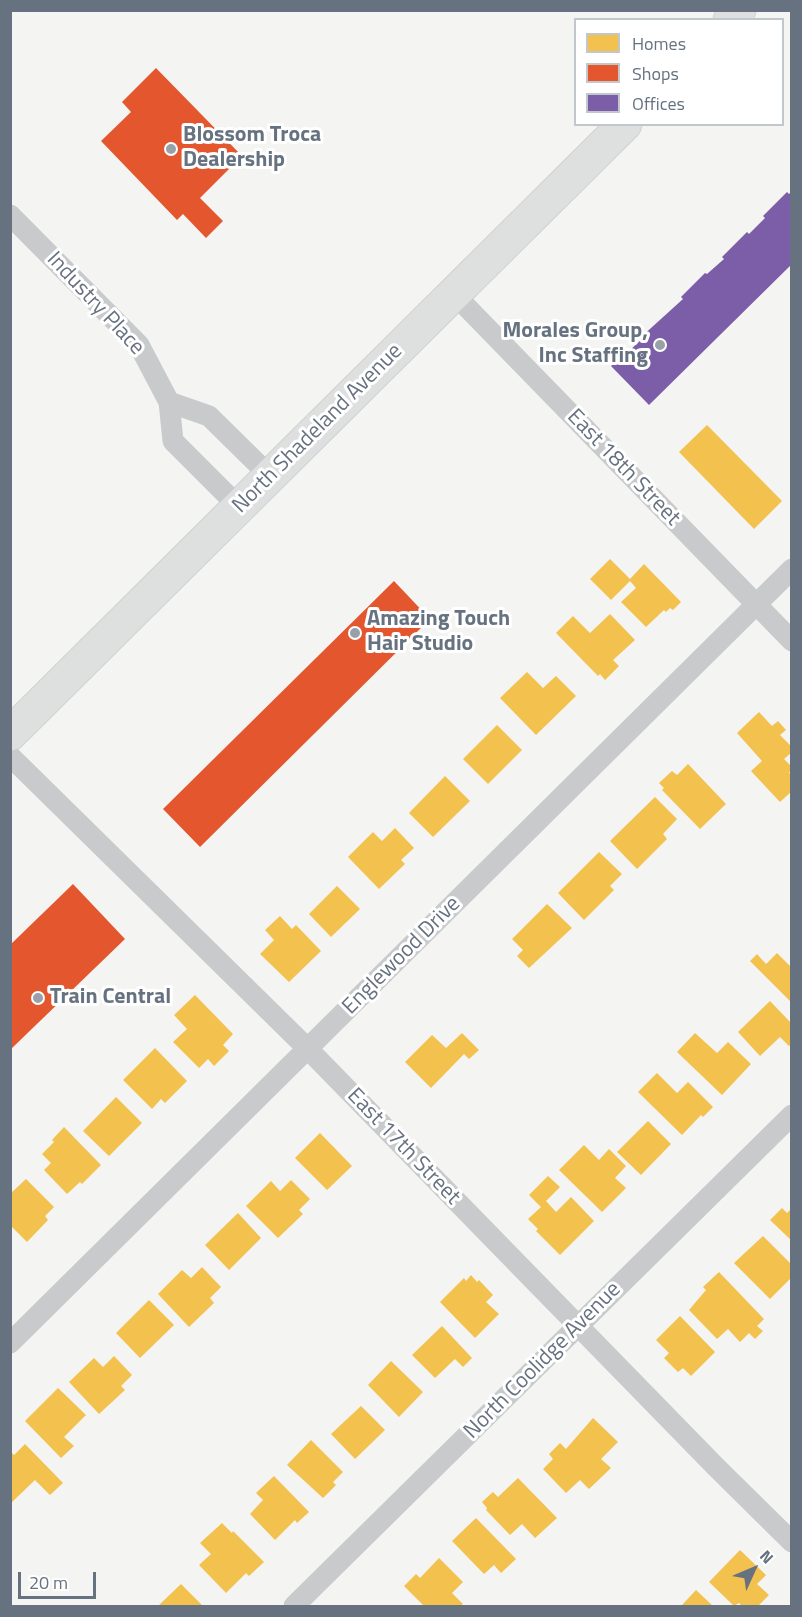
<!DOCTYPE html>
<html>
<head>
<meta charset="utf-8">
<style>
	body { margin:0 }
	#map { position:relative; width:802px; height:1617px; overflow:hidden; background:#f4f4f3; font-family:"Titillium Web",sans-serif }
	canvas { display:block }
	.frame { position:absolute; inset:0; border:12px solid #677280; pointer-events:none }
	.legend { position:absolute; left:574px; top:18px; width:210px; height:108px; box-sizing:border-box; background:#fff; border:2px solid #c2c7cc; margin:0; padding:8px 10px; list-style:none; font-size:18px; color:#677280 }
	.legend li { display:flex; align-items:center; gap:12px; height:30px }
	.legend b { width:30px; border:2px solid #c2c7cc }
	.north { position:absolute; left:724px; top:1539px; width:60px; height:60px; -webkit-text-stroke:4px #fff; paint-order:stroke; rotate:46deg; font-size:16px; font-weight:700; line-height:24px; text-align:center; color:#677280 }
	.north::after { content:''; display:block; margin:auto; width:21px; height:27px; background:#677280; clip-path:polygon(50% 0,100% 100%,50% 72%,0 100%) }
	.scale { position:absolute; left:18px; top:1572px; width:78px; height:27px; box-sizing:border-box; border:3px solid #677280; border-top:0; padding-left:8px; font-size:18px; line-height:21px; white-space:nowrap; color:#677280; -webkit-text-stroke:4px #fff; paint-order:stroke }
</style>
</head>
<body>
<div id="map">
<canvas width="802" height="1617"></canvas>
<div class="frame"></div>
<ul class="legend">
<li><b style="height:16px;background:#f2c14e"></b>Homes</li>
<li><b style="height:16px;background:#e4572e"></b>Shops</li>
<li><b style="height:16px;background:#7b5ea7"></b>Offices</li>
</ul>
<div class="north">N</div>
<div class="scale">20 m</div>
</div>
<script>
const context = document.querySelector('canvas').getContext('2d');
context.lineJoin = 'round';
function paint(path, color) {
  context.fillStyle = color;
  context.fill(path, 'evenodd');
}
function shape(rows) {
  const path = new Path2D();
  for (const r of rows) {
    path.moveTo(r[0], r[1]);
    for (let i = 2; i < r.length; i += 2) path.lineTo(r[i], r[i + 1]);
  }
  return path;
}
function strokePath(path, color, width, dash) {
  context.strokeStyle = color;
  context.lineWidth = width;
  context.lineCap = dash ? 'butt' : 'round';
  context.setLineDash(dash || []);
  context.stroke(path);
}
function label(font, color, halo, rows, align = 'center') {
  context.font = font + ' "Titillium Web",sans-serif';
  context.lineWidth = 6;
  context.setLineDash([]);
  context.textBaseline = 'middle';
  context.strokeStyle = halo;
  context.fillStyle = color;
  for (const [text, x, y, turn = 0] of rows) {
    context.save();
    context.translate(x, y);
    context.rotate((+turn || 0) * Math.PI / 180);
    context.textAlign = isNaN(turn) ? turn : align;
    if (halo) context.strokeText(text, 0, 0);
    context.fillText(text, 0, 0);
    context.restore();
  }
}
paint(shape([
	[707,425,782,501,754,529,679,452],
	[610,559,630,579,644,564,681,602,673,610,670,608,666,612,664,610,646,627,621,602,636,588,630,581,611,600,590,579],
	[610,614,635,640,613,660,619,666,605,680,600,674,598,676,556,633,573,616,590,633],
	[527,672,543,688,556,676,576,696,536,735,500,698],
	[759,712,772,726,778,721,786,730,780,735,792,747,792,752,784,759,792,767,789,773,792,775,792,791,780,802,751,771,762,761,737,733],
	[497,725,522,750,488,784,463,759],
	[688,764,726,804,700,829,662,790,664,788,659,783,672,771,677,775],
	[445,776,470,801,433,837,409,813],
	[655,797,677,819,663,834,667,839,637,869,610,841],
	[395,828,414,848,401,860,405,864,379,889,348,857,373,832,382,841],
	[599,852,622,874,610,886,614,890,584,920,558,893],
	[337,886,360,909,331,937,309,914],
	[547,904,572,928,529,968,517,956,523,950,512,939],
	[280,916,292,929,296,925,321,951,289,982,260,954,274,940,265,930],
	[777,953,792,968,792,1003,750,961,757,954,766,964],
	[195,995,233,1034,223,1045,229,1051,214,1066,208,1059,199,1068,173,1042,187,1029,174,1015],
	[770,1001,792,1024,792,1044,789,1046,780,1037,760,1056,738,1032],
	[462,1033,479,1050,469,1059,464,1054,431,1088,405,1062,432,1035,446,1048],
	[695,1033,717,1053,728,1042,751,1064,722,1095,677,1052],
	[155,1048,187,1081,165,1103,161,1099,152,1109,123,1080],
	[657,1073,677,1093,688,1082,713,1107,703,1117,701,1115,682,1135,638,1092],
	[116,1097,142,1123,109,1156,83,1131],
	[648,1121,671,1144,641,1175,617,1152],
	[64,1127,101,1165,82,1184,80,1182,67,1194,44,1170,51,1163,42,1154,54,1142,52,1140],
	[320,1133,352,1166,327,1190,295,1158],
	[584,1145,599,1160,609,1149,626,1166,615,1178,626,1188,602,1212,559,1170],
	[548,1176,560,1187,546,1201,556,1212,571,1197,594,1221,560,1255,536,1231,538,1229,528,1219,541,1207,529,1195],
	[26,1179,54,1207,45,1216,48,1220,27,1242,10,1225,10,1194],
	[291,1180,310,1199,299,1210,303,1214,278,1238,246,1206,271,1181,280,1191],
	[782,1208,787,1213,792,1208,792,1241,770,1220],
	[238,1213,261,1238,229,1270,205,1245],
	[763,1236,792,1265,792,1277,770,1299,734,1263],
	[202,1267,221,1287,210,1298,214,1303,189,1327,158,1294,182,1270,191,1278],
	[719,1272,764,1319,757,1326,763,1331,755,1339,749,1333,740,1342,728,1329,717,1339,689,1310,706,1290,703,1287],
	[471,1275,477,1282,479,1280,493,1295,486,1302,499,1314,475,1338,440,1302,464,1278,466,1281],
	[149,1300,174,1325,140,1358,116,1333],
	[680,1316,715,1352,691,1376,683,1368,678,1372,664,1358,669,1353,656,1340],
	[442,1326,472,1358,463,1367,455,1359,435,1378,412,1355],
	[114,1356,132,1375,121,1386,125,1390,99,1414,69,1382,94,1358,103,1367],
	[391,1361,423,1392,399,1417,368,1385],
	[58,1388,86,1415,64,1437,74,1446,61,1458,25,1421],
	[361,1406,385,1430,355,1459,331,1434],
	[593,1418,618,1442,601,1459,611,1468,589,1489,580,1480,566,1493,543,1469,553,1459,549,1454,560,1443,566,1449],
	[311,1440,343,1472,333,1482,336,1485,323,1498,287,1465],
	[25,1444,63,1483,50,1495,35,1480,10,1504,10,1451,14,1455],
	[274,1476,309,1512,297,1523,295,1520,275,1540,250,1514,263,1500,256,1493],
	[518,1478,557,1518,535,1538,522,1524,510,1535,486,1510,487,1508,482,1502,493,1492,498,1497],
	[476,1518,516,1559,501,1573,494,1565,484,1574,452,1541],
	[222,1523,232,1533,233,1531,264,1562,249,1576,246,1573,226,1593,199,1565,211,1554,200,1543],
	[740,1550,766,1575,757,1584,769,1595,758,1606,742,1606,739,1603,734,1606,709,1582],
	[439,1558,463,1582,452,1593,463,1604,460,1606,443,1606,441,1605,439,1606,424,1606,404,1586,416,1574,420,1578],
	[181,1584,203,1606,158,1606],
	[696,1590,713,1606,683,1606,682,1605]
]), '#f2c14e');
paint(shape([
	[156,68,242,156,200,198,223,221,206,238,183,214,177,220,101,141,131,112,122,102],
	[394,581,430,619,200,847,163,809],
	[73,884,125,939,10,1050,10,945]
]), '#e4572e');
paint(shape([
	[792,191,792,264,649,405,611,366,628,350,629,351,642,339,640,338,683,299,681,297,705,273,707,274,724,259,722,257,747,232,749,234,765,218,763,216,787,192,789,194]
]), '#7b5ea7');
const primary = shape([
	[730,20,739,10],
	[10,734,625,124]
]);
strokePath(primary, '#d1d2d3', 35);
strokePath(shape([
	[10,215,139,345,169,402,173,441,239,507],
	[454,294,792,641],
	[169,402,209,416,270,476],
	[10,756,308,1049,716,1467,792,1542],
	[10,1343,792,569],
	[294,1606,792,1115]
]), '#c9cacb', 21);
strokePath(primary, '#dedfdf', 33);
for (const [x, y, r, color] of [
	[171,149,6,"#98a0a8"],
	[660,345,6,"#98a0a8"],
	[355,633,6,"#98a0a8"],
	[38,998,6,"#98a0a8"]
]) {
  const dot = new Path2D();
  dot.arc(x, y, r, 0, 2 * Math.PI);
  context.fillStyle = color;
  context.fill(dot);
  strokePath(dot, '#fff', 2);
}
label('bold 22px', '#677280', '#fff', [
	["Blossom Troca",183,136],
	["Dealership",183,161],
	["Morales Group,",648,332,"right"],
	["Inc Staffing",648,357,"right"],
	["Amazing Touch",367,620],
	["Hair Studio",367,645],
	["Train Central",50,998]
], 'left');
label('22px', '#677280', '#fff', [
	["Industry Place",95,304,47],
	["North Shadeland Avenue",318,429,-45],
	["East 18th Street",623,468,46],
	["Englewood Drive",402,956,-45],
	["East 17th Street",403,1147,46],
	["North Coolidge Avenue",543,1361,-45]
]);
</script>
</body>
</html>
